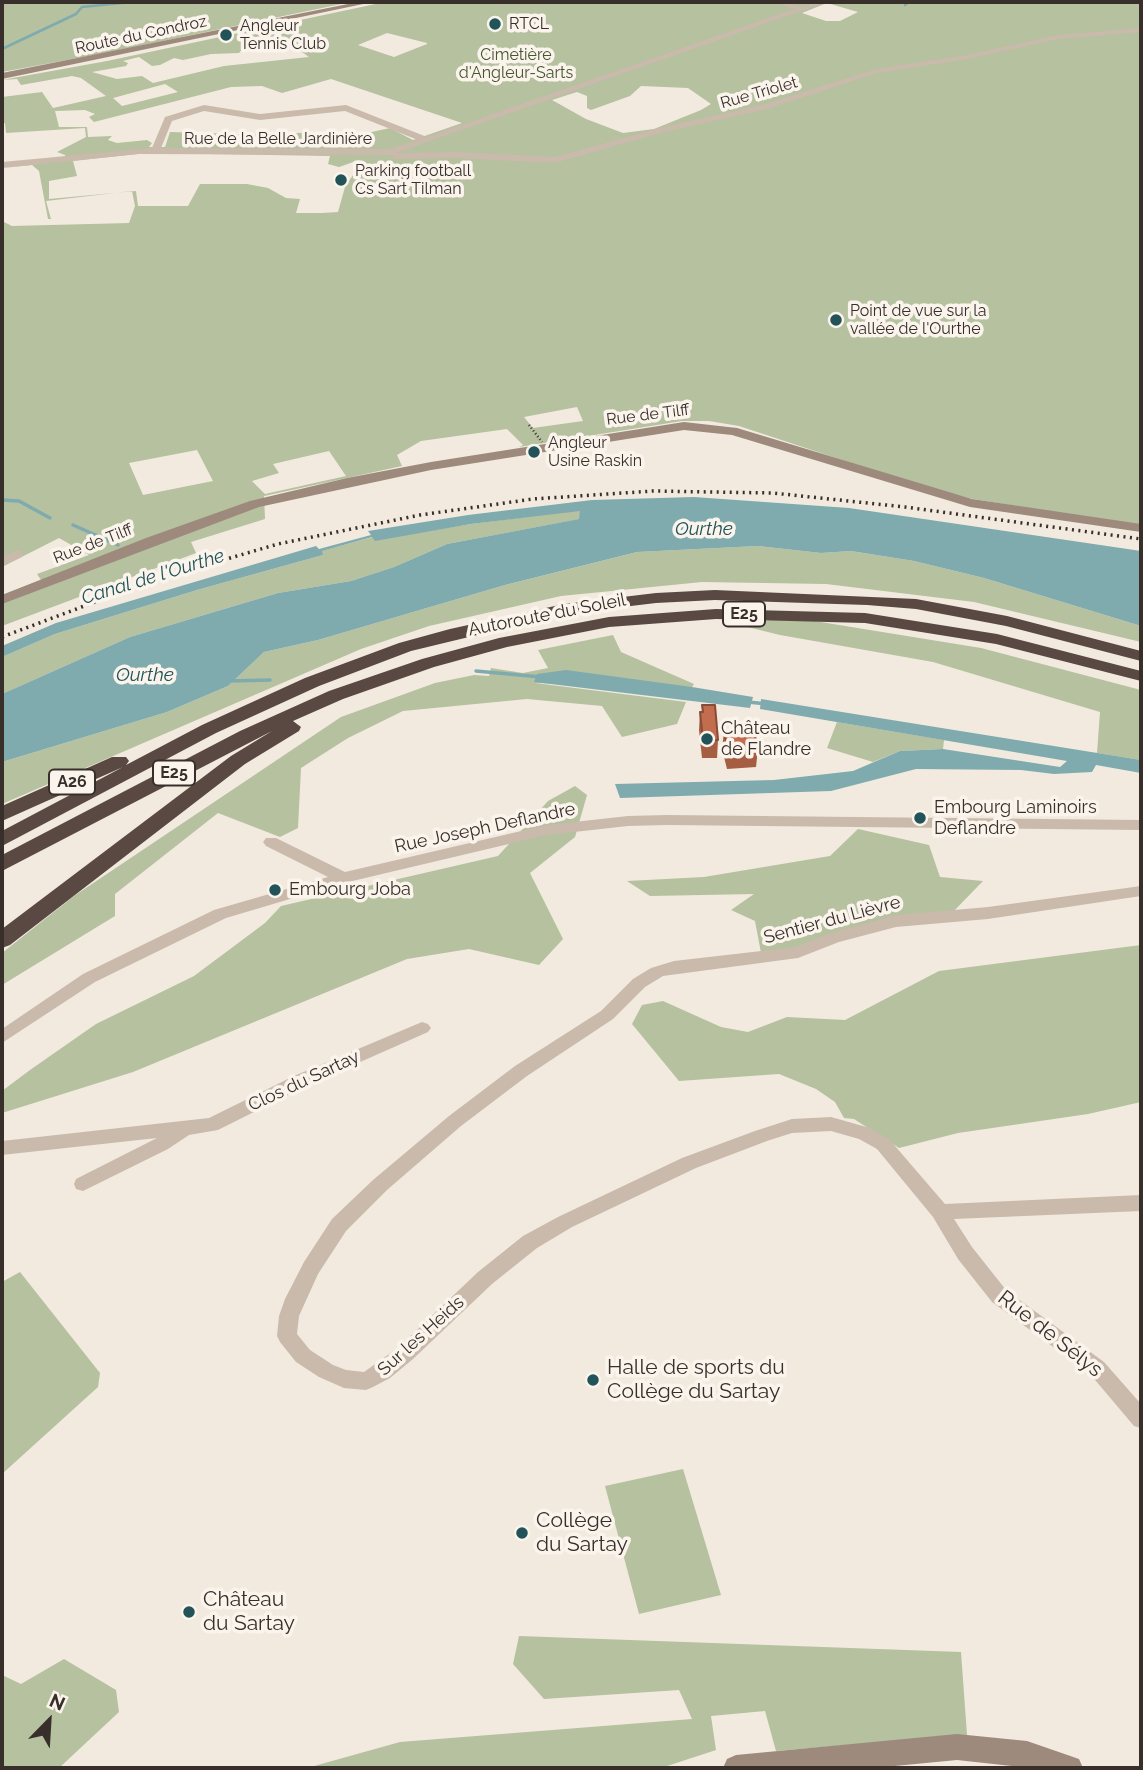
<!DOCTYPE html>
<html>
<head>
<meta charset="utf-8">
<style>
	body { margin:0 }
	#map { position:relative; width:1143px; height:1770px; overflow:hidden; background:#f2eadf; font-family:Raleway,sans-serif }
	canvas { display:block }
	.frame { position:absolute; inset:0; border:4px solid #382f2a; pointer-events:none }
	.north { position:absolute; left:14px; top:1686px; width:70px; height:70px; -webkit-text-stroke:5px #faf4ec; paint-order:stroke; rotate:24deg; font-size:19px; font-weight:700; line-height:28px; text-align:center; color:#382f2a }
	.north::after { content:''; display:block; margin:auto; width:24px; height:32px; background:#382f2a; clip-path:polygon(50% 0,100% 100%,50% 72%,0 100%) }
</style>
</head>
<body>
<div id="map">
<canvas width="1143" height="1770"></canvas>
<div class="frame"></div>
<div class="north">N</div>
</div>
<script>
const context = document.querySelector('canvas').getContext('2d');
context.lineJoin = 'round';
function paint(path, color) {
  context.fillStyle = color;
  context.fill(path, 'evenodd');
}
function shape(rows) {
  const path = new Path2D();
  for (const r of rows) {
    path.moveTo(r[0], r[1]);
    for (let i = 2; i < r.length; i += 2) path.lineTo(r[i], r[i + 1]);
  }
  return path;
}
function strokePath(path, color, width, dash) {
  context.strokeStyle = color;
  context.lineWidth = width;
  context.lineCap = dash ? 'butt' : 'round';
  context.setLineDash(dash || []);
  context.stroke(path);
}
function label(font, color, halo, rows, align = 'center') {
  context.font = font + ' Raleway,sans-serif';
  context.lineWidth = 7;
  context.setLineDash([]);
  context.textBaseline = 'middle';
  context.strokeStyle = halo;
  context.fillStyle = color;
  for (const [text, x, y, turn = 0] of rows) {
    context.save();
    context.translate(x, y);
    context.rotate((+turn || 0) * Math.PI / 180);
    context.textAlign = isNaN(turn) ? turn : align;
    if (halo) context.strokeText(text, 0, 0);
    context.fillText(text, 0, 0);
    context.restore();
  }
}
paint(shape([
	[2,2,351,2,100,54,2,72],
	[385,2,1141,2,1141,526,973,499,921,486,739,426,709,421,682,421,519,447,523,445,507,429,421,441,397,455,402,466,264,496,265,519,191,542,196,553,2,626,2,595,41,580,37,574,89,555,59,538,2,567,2,221,12,226,129,223,135,206,132,191,46,201,51,219,48,219,39,171,32,165,2,168,66,160,65,155,57,152,86,137,85,128,6,133,5,123,2,124,2,97,42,92,53,108,106,96,81,78,72,76,21,85,17,79,2,80,107,61],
	[827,3,858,12,840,21,826,21,802,13],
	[387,33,427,43,427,44,394,57,358,45],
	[284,39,309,57,224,66,153,83,142,76,117,79,92,72,126,66,128,63,123,61,139,57,152,66,160,65,174,58,183,60,211,54,239,53,250,40],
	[331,79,462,123,413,140,390,128,353,136,311,132,273,135,170,132,165,147,149,147,152,143,147,140,117,143,108,140,112,136,88,137,87,127,59,127,55,111,85,110,95,114,89,117,94,122,231,87,262,86,282,93],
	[165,84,178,92,122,106,113,98],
	[641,86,688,88,711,104,701,110,654,129,623,133,586,119,552,100,577,92,587,96,587,108,591,110,630,96],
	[146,153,330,156,328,164,339,167,359,160,361,163,345,187,338,212,322,213,296,213,300,199,286,198,268,188,247,184,200,184,188,206,138,206,136,191,49,199,49,181,77,176,73,161],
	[577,407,583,421,533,428,524,417],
	[197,450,213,481,143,495,129,463],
	[329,451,346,476,265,494,252,481,279,473,273,464],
	[580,510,580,519,447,544,394,567,351,581,278,593,130,637,2,694,2,657,55,634,197,590,323,555,321,551,373,537,375,540,471,524],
	[758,546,821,553,851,551,914,561,984,578,1141,626,1141,642,974,602,826,584,702,582,561,596,429,626,361,649,2,804,2,762,167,712,228,686,264,652,318,640,505,585,637,552],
	[802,619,981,648,1141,690,1141,760,1097,753,1100,712,933,662,780,635,723,621],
	[613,635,621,652,694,684,692,687,535,683,686,702,677,724,622,737,602,706,527,699,403,711,348,738,301,768,298,828,280,837,218,813,115,894,115,916,2,985,2,953,74,896,341,717,435,683,474,675,489,676,491,668,523,673,548,668,538,650],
	[837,722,944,740,943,749,900,751,873,762,827,748],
	[575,786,587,795,575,837,530,873,563,939,539,965,469,949,407,959,133,1072,2,1113,2,1091,30,1070,96,1024,194,976,265,923,281,906,498,856,548,801],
	[858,829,929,845,940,877,983,881,950,915,930,916,762,958,755,921,731,910,754,894,650,896,627,881,704,877,830,856],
	[1141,945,1141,1102,1088,1114,958,1133,899,1148,854,1119,844,1118,835,1102,816,1089,779,1074,679,1081,632,1024,642,1005,663,1001,721,1027,748,1032,787,1017,845,1020,939,971],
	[20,1272,100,1373,98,1387,2,1474,2,1282],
	[683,1469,721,1595,639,1614,605,1486],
	[519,1636,961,1652,967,1735,776,1751,765,1711,711,1716,716,1750,661,1768,307,1768,400,1742,692,1719,679,1690,544,1699,513,1664],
	[64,1659,116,1690,119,1712,59,1768,2,1768,2,1675,21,1684]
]), '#b5c19f');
paint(shape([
	[694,497,849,508,1141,551,1141,626,984,578,914,561,851,551,821,553,758,546,637,552,505,585,318,640,264,652,228,686,167,712,2,762,2,694,130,637,278,593,351,581,394,567,447,544,579,519,580,511,471,524,375,541,372,537,322,551,323,555,197,590,55,634,2,657,2,646,56,623,316,546,319,549,371,535,368,531,468,515,592,500],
	[566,670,692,687,753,697,750,708,534,682,537,674],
	[761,699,1141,760,1141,773,1096,765,1092,772,1054,774,1021,770,916,769,831,791,620,798,615,784,774,780,853,771,900,751,943,749,1060,767,1067,761,760,709]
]), '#7fabae');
strokePath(shape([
	[905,5,909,2],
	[2,49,76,14,82,7,132,2]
]), '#7fabae', 2.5);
strokePath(shape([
	[2,500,19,501,50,518],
	[73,525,118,545],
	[476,671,541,677],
	[228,681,270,680],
	[748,702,767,704]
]), '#7fabae', 3.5);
paint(shape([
	[772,2,783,2,802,7,817,2,827,2,396,153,455,152,555,157,659,128,762,105,876,69,962,56,1059,35,1141,28,1141,32,1059,39,962,60,877,73,767,109,664,132,555,163,455,158,394,159,391,155,139,154,2,168,2,162,152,148,165,117,204,105,260,114,346,105,427,137,794,9,772,2],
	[204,111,260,120,345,111,418,140,390,149,161,148,172,121,204,111],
	[18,550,22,551,22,557,2,566,2,557,18,550],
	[667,815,1141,820,1141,830,667,825,628,826,547,835,344,883,226,918,95,982,2,1043,2,1029,83,974,214,910,328,877,266,846,263,842,266,838,276,838,345,872,547,825,628,816,667,815],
	[1141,886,1141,896,988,919,896,927,839,942,798,958,663,976,645,987,613,1019,527,1076,461,1126,387,1190,346,1231,318,1274,299,1316,297,1334,310,1350,333,1365,346,1370,364,1372,399,1347,478,1272,523,1236,558,1217,682,1158,755,1131,792,1119,831,1117,870,1128,889,1139,945,1204,1141,1195,1141,1211,954,1219,972,1247,1006,1290,1104,1362,1141,1404,1141,1428,1134,1426,1090,1374,992,1302,958,1259,933,1217,877,1149,859,1139,831,1131,792,1133,767,1141,696,1168,572,1227,537,1248,492,1284,413,1359,390,1378,373,1387,366,1390,344,1388,319,1377,296,1362,280,1342,277,1336,279,1316,285,1299,304,1262,332,1219,373,1180,449,1116,515,1066,601,1011,633,979,651,968,674,961,796,947,828,934,896,915,988,907,1141,886],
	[422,1022,428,1024,431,1028,428,1032,306,1086,218,1130,189,1135,168,1149,83,1191,76,1189,74,1184,76,1179,157,1138,2,1155,2,1141,209,1118,294,1076,422,1022]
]), '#cabaab');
paint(shape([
	[358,2,373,2,2,79,2,73,358,2],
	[684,422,737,428,972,499,1141,524,1141,532,970,507,732,435,684,430,431,470,259,507,2,604,2,595,146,538,250,501,347,478,431,462,684,422],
	[957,1734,1027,1741,1079,1759,1083,1768,1030,1768,957,1760,874,1768,723,1768,727,1759,736,1755,957,1734]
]), '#9e897d');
paint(shape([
	[715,590,916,599,1007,616,1141,651,1141,661,1006,626,916,609,867,605,715,600,656,603,564,614,411,651,319,686,216,733,2,846,2,831,123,767,2,821,2,806,112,757,126,757,129,761,126,765,202,725,305,678,399,643,450,629,564,604,656,593,715,590],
	[716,609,865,613,997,634,1141,671,1141,681,996,644,865,623,716,619,609,627,507,647,434,667,343,699,293,721,301,727,299,731,245,764,10,945,2,948,2,929,231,756,272,731,2,871,2,855,240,731,329,691,422,659,499,638,609,617,716,609]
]), '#594942');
strokePath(shape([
	[529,425,542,442]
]), '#382f2a', 2.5, [1, 2.5]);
strokePath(shape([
	[2,637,148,582,278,544,420,515,533,499,653,491,773,493,905,507,1141,539]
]), '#382f2a', 3.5, [2, 4.5]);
paint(shape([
	[702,705,718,740,717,758,702,758,699,730,700,712,702,712],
	[724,731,758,749,756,767,727,769,722,749]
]), '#a65e43');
const building = shape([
	[702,705,715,705,718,740,703,740,700,712,703,712,702,705],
	[754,730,758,749,729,751,724,731,754,730]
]);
paint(building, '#c16d4e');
strokePath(building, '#874c37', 2);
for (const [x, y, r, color] of [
	[495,24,7,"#215358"],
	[226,35,7,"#215358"],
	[341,180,7,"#215358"],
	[836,320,7,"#215358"],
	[534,452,7,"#215358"],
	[707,739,7,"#215358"],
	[920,818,7,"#215358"],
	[275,890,7,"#215358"],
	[593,1380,7,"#215358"],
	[522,1533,7,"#215358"],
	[189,1612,7,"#215358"]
]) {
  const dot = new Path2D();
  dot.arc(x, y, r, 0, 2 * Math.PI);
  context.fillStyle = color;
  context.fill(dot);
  strokePath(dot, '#faf4ec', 2.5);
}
label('16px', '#382f2a', '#faf4ec', [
	["RTCL",509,24],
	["Angleur",240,26],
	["Tennis Club",240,44],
	["Parking football",355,171],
	["Cs Sart Tilman",355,189],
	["Point de vue sur la",850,311],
	["vallée de l'Ourthe",850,329],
	["Angleur",548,443],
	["Usine Raskin",548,461]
], 'left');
label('16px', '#382f2a', '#faf4ec', [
	["Route du Condroz",141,35,-12],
	["Rue Triolet",759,93,-16],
	["Rue de la Belle Jardinière",278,139],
	["Rue de Tilff",648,415,-7],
	["Rue de Tilff",93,544,-21]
]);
label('16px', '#46562f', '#faf4ec', [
	["Cimetière",516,55],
	["d'Angleur-Sarts",516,73]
]);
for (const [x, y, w] of [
	[744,614,42],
	[174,773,42],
	[72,782,46]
]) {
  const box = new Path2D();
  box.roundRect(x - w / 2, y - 12.5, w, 25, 5);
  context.fillStyle = '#faf4ec';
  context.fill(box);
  strokePath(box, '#382f2a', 2);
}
label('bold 16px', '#382f2a', null, [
	["E25",744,614],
	["E25",174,773],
	["A26",72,782]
]);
label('18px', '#382f2a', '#faf4ec', [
	["Autoroute du Soleil",547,615,-11],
	["Rue Joseph Deflandre",485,828,-12],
	["Sentier du Lièvre",832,920,-15],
	["Clos du Sartay",304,1081,-25],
	["Sur les Heids",421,1336,-42]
]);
label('18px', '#382f2a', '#faf4ec', [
	["Château",721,729],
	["de Flandre",721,750],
	["Embourg Laminoirs",934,808],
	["Deflandre",934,829],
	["Embourg Joba",289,890]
], 'left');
label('italic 19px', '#215358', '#faf4ec', [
	["Ourthe",704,529],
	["Canal de l'Ourthe",153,577,-17],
	["Ourthe",145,675]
]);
label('21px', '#382f2a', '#faf4ec', [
	["Rue de Sélys",1050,1334,38]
]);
label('21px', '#382f2a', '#faf4ec', [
	["Halle de sports du",607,1368],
	["Collège du Sartay",607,1392],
	["Collège",536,1521],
	["du Sartay",536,1545],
	["Château",203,1600],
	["du Sartay",203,1624]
], 'left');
</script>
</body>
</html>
